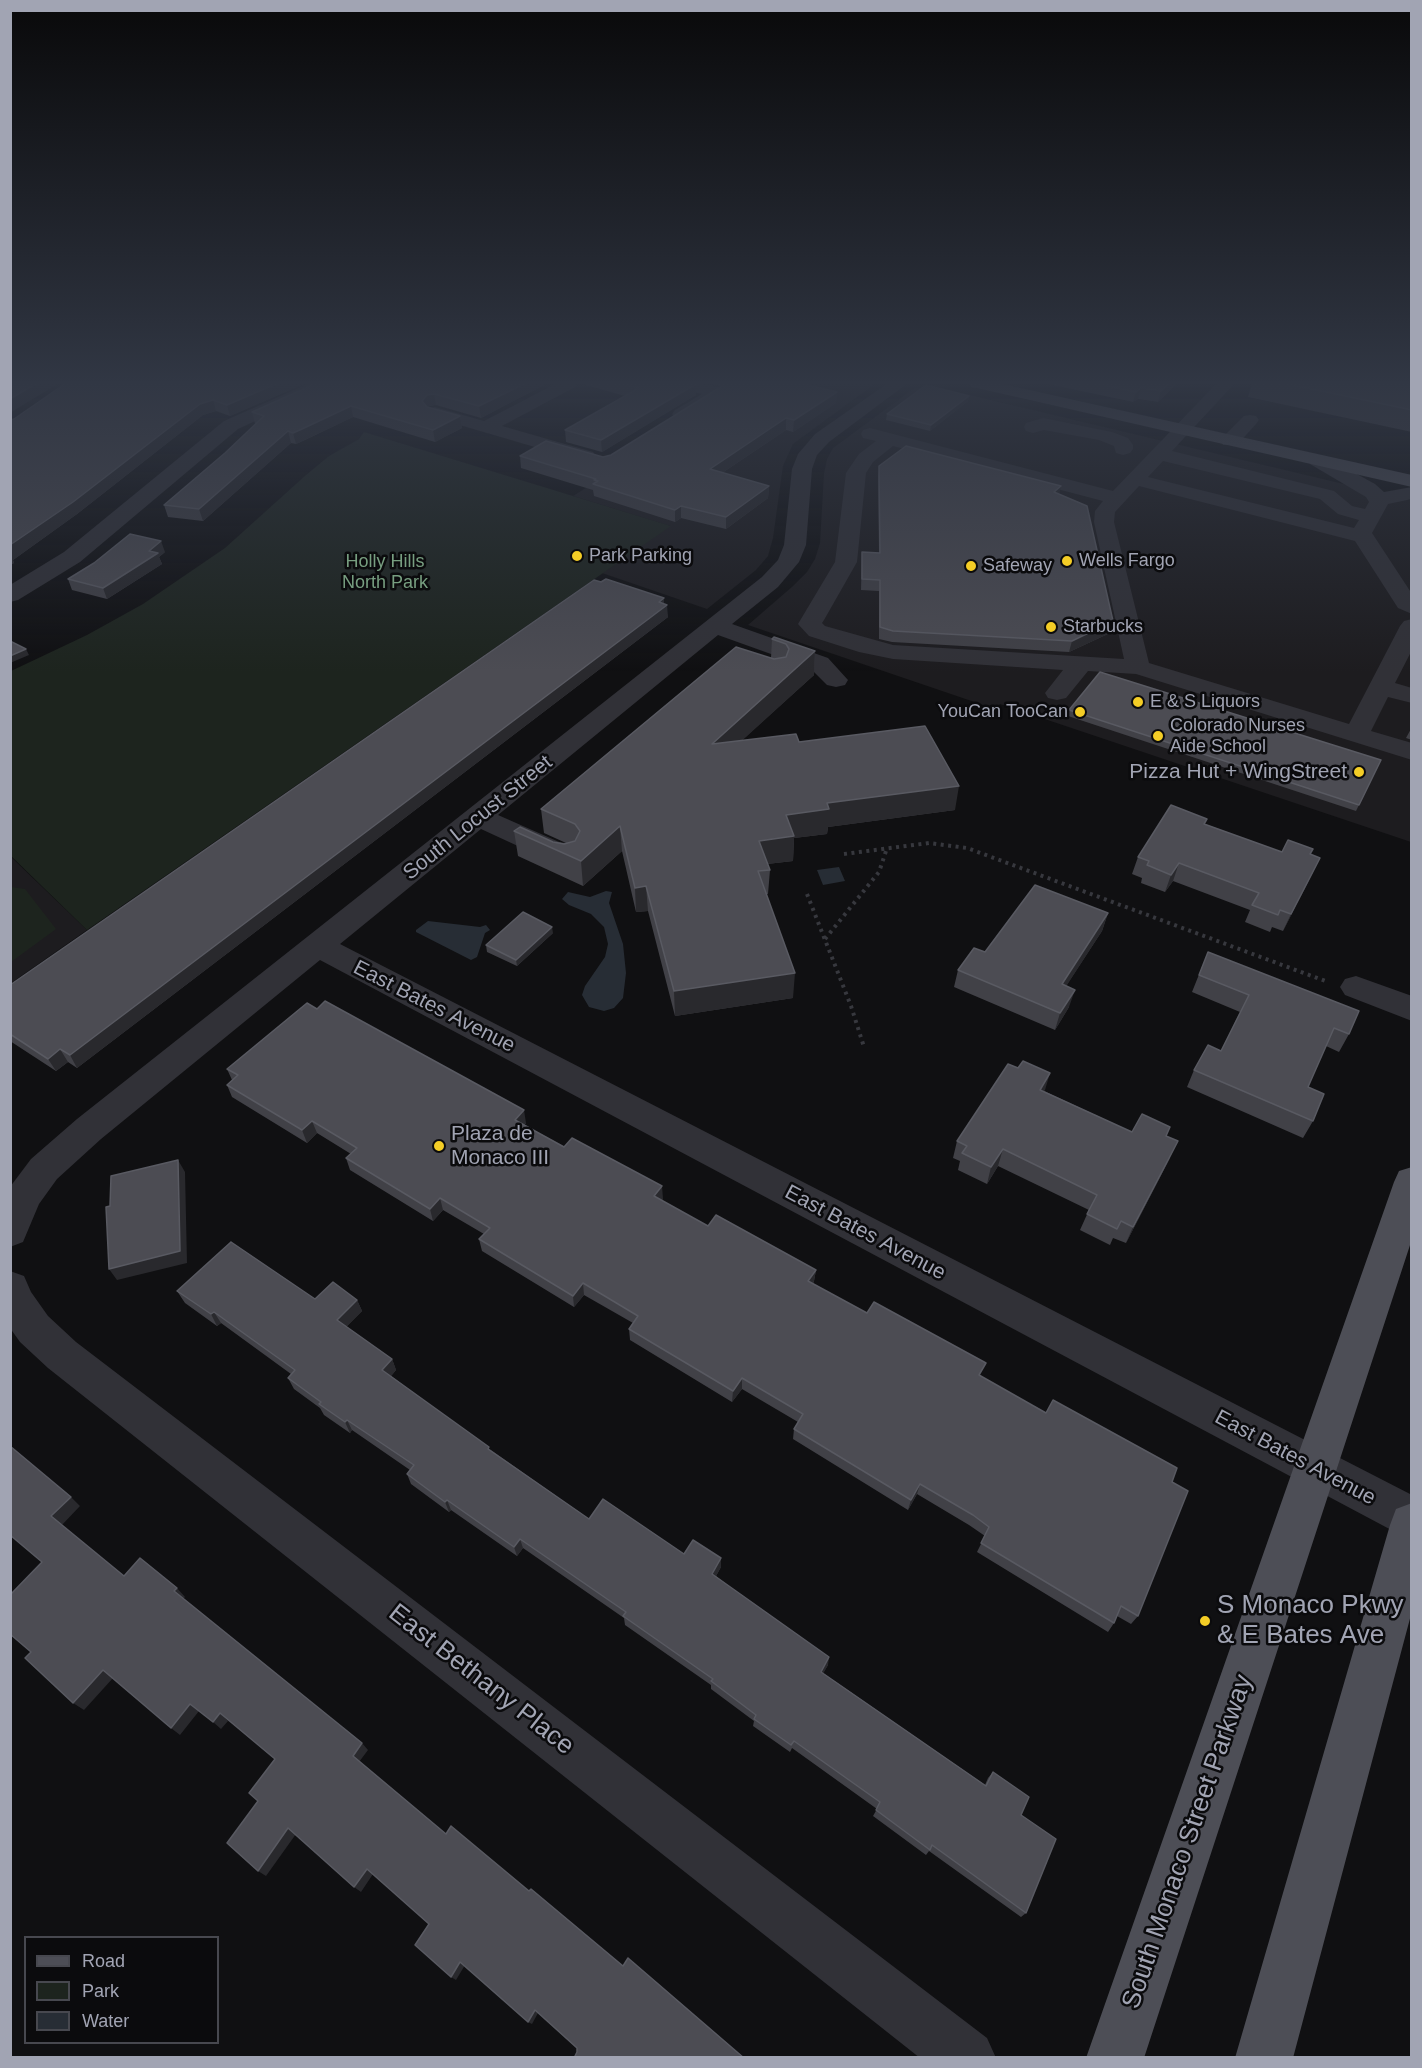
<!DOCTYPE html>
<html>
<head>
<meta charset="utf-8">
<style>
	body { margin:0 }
	#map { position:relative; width:1422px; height:2068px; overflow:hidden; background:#101012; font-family:Helvetica,sans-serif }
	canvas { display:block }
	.frame { position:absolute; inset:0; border:12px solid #a1a4b3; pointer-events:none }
	.legend { position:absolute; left:24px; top:1936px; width:195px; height:108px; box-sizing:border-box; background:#0b0b0d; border:2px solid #47484f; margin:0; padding:8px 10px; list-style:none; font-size:18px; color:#a1a4b3 }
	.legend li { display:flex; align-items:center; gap:12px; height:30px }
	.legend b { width:30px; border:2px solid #47484f }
</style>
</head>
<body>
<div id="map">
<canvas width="1422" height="2068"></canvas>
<div class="frame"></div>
<ul class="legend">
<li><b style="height:8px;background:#4d4e56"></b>Road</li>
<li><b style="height:16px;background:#1d241e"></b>Park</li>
<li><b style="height:16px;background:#272d35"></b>Water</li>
</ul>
</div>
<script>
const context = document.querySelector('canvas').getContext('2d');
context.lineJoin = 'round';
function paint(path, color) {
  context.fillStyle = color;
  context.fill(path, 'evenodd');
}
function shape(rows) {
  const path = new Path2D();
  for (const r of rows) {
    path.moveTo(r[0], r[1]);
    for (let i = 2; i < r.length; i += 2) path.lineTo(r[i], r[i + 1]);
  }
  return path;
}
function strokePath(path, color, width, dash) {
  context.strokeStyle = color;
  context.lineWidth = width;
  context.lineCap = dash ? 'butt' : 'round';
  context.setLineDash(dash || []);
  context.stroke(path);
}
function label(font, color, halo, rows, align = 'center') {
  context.font = font + ' Helvetica,sans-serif';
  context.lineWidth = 5;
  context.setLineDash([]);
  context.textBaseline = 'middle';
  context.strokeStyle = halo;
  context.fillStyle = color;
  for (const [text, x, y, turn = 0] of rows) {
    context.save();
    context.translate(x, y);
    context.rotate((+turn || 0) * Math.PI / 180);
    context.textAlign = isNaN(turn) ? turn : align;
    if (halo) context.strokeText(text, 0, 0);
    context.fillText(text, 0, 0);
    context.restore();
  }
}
paint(shape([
	[719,383,876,383,793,444,783,466,773,538,768,556,756,570,707,609,602,573,670,526,573,496,743,389],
	[932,386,1411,500,1411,842,1000,704,995,709,748,625,793,586,807,572,815,559,820,543,824,473,827,459,833,448,913,389],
	[10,856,87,930,11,983,10,983]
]), '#1d1c1f');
paint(shape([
	[364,432,671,526,87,930,11,856,11,671,87,635,143,604,225,548,306,475,329,456,359,439],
	[11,887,25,889,56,929,11,962]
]), '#1d241e');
paint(shape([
	[839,867,845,881,823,885,817,870],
	[606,891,612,892,609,903,623,944,626,973,623,998,614,1008,604,1011,589,1007,582,995,585,986,605,957,608,944,604,927,591,914,569,905,562,899,568,892,590,897],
	[428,921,480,927,486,925,490,930,485,933,477,957,471,960,416,932,416,930]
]), '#272d35');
strokePath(shape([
	[844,854,929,843,967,848,1328,982],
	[807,894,851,1006,864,1047],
	[825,939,879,872,887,848]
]), '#37383e', 4, [3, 4.5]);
paint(shape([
	[310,383,332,383,329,387,238,429,80,562,18,600,10,602,10,585,64,552,224,421,310,383],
	[557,383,578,383,575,387,502,426,593,452,596,456,593,460,579,460,429,416,426,412,429,408,435,407,484,421,557,383],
	[671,383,699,383,723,388,726,392,687,418,681,419,675,418,672,414,675,410,702,394,673,387,671,383],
	[888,383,908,383,829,442,817,455,812,469,806,545,799,562,778,587,732,624,828,658,848,680,845,685,836,687,827,685,810,668,718,635,498,815,566,845,570,852,566,859,556,861,546,859,481,829,340,944,1412,1495,1412,1541,320,960,101,1139,57,1179,39,1204,23,1242,10,1247,10,1187,31,1159,77,1119,762,577,778,560,784,545,792,469,798,454,815,434,888,383],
	[1217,383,1235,383,1172,451,1334,491,1352,506,1365,509,1369,502,1366,497,1310,464,1307,460,1310,456,1324,456,1375,484,1384,492,1412,487,1412,499,1388,504,1372,533,1412,594,1412,614,1398,608,1355,541,1139,486,1115,512,1114,522,1149,663,1349,724,1400,626,1404,621,1412,619,1412,650,1395,683,1412,688,1412,703,1388,697,1371,731,1412,743,1412,760,1136,674,1088,671,1066,698,1057,700,1048,698,1045,693,1063,670,893,659,859,652,809,636,798,624,835,562,846,473,859,454,876,441,863,438,861,434,863,430,870,428,1113,491,1217,383],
	[893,446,1103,501,1095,511,1094,522,1124,659,893,645,825,626,822,623,824,620,857,562,866,473,873,462,893,446],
	[1163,461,1320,499,1338,514,1359,520,1354,528,1148,477,1163,461],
	[1250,415,1256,416,1259,420,1256,424,1237,445,1223,445,1221,441,1223,437,1244,416,1250,415],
	[1043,418,1112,432,1128,438,1133,445,1133,449,1130,453,1123,455,1116,453,1114,446,1099,440,1044,430,1033,433,1026,431,1024,427,1026,423,1043,418],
	[1356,976,1412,996,1412,1021,1345,995,1340,987,1345,979,1356,976],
	[10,1271,24,1276,31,1292,48,1316,76,1342,987,2038,996,2058,920,2058,48,1368,20,1342,10,1328,10,1271]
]), '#313137');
paint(shape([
	[969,383,998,383,1412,475,1412,487,977,388,971,387,969,383],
	[1412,1167,1412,1239,1144,2058,1086,2058,1394,1182,1399,1171,1412,1167],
	[1412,1503,1412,1611,1293,2058,1235,2058,1390,1525,1396,1509,1412,1503]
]), '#4d4e56');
paint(shape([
	[306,383,230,416,216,411,203,415,77,514,13,560,14,563,10,565,10,420],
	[548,383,481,418,436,405,429,406,428,407,460,416,462,428,435,442,353,417,305,440,296,444,291,443,203,521,168,517,164,505,225,453,255,424,252,412],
	[579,383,691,383,696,395,602,452,566,442,565,430,625,396],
	[707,383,800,383,837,392,836,403,793,432,786,430,722,473,769,486,768,498,726,529,681,518,675,522,594,496,593,490,521,468,520,456,603,457,611,455,722,386],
	[1044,383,1177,383,1158,402,1138,399,1133,402],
	[1252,383,1412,383,1412,432,1248,397],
	[969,396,968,401,930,431,886,420,887,414],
	[879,466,1059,495,1110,633,1069,652,892,642,879,639,879,591,861,590,862,552,879,553,878,477],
	[165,552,159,557,162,564,107,599,72,590,68,579],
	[601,582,664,598,664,604,668,617,77,1068,68,1062,56,1071,10,1041,10,985],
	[772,639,815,651,814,675,742,740,799,742,955,810,828,827,827,834,794,838,793,861,767,864,770,870,768,894,766,894,793,998,675,1016,648,911,636,912,622,851,583,886,518,856,514,831,553,842,566,843,544,833,541,809,771,658],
	[1069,710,1381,760,1356,811,1068,716],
	[1412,727,1412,740,1406,738],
	[1205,824,1282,852,1310,854,1320,858,1283,931,1272,927,1270,932,1245,922,1250,910,1173,881,1165,892,1141,883,1142,878,1132,874,1138,857],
	[1108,913,1102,931,1066,986,1069,1007,1055,1030,954,987,958,970],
	[553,933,517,966,487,952,486,945],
	[1208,952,1349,1034,1339,1052,1326,1046,1308,1087,1313,1121,1303,1138,1187,1087,1194,1070,1221,1051,1240,1012,1192,992],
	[227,1069,526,1123,524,1125,663,1199,661,1200,708,1226,816,1270,814,1281,813,1284,1172,1482,1138,1616,1131,1624,1117,1616,1114,1623,1108,1632,977,1552,985,1536,969,1525,917,1494,908,1510,793,1439,794,1429,798,1422,742,1389,732,1402,630,1340,629,1329,633,1323,584,1295,574,1307,482,1251,479,1239,484,1234,443,1210,433,1221,350,1170,346,1158,351,1154,317,1133,307,1143,232,1097,227,1085,232,1080],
	[1044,1091,1132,1132,1166,1136,1170,1158,1126,1243,1113,1238,1110,1245,1080,1230,1089,1210,998,1166,987,1184,958,1170,960,1161,953,1158,957,1141],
	[177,1291,315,1299,357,1300,362,1311,346,1327,392,1359,396,1370,391,1376,491,1450,589,1519,684,1554,721,1558,721,1567,716,1576,828,1665,823,1673,985,1785,988,1778,993,1772,1021,1815,1026,1913,1021,1917,929,1851,926,1855,873,1816,877,1809,792,1748,790,1752,753,1726,754,1721,711,1689,711,1685,625,1625,624,1618,523,1548,517,1556,451,1510,449,1512,411,1484,407,1474,410,1470,352,1430,350,1433,324,1415,320,1408,294,1389,288,1378,291,1374,221,1323,217,1326,185,1303]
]), '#414147');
paint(shape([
	[37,383,59,383,10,413,10,399],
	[278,383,306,383,230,416,227,405],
	[526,383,548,383,481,418,479,406],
	[1169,383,1177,383,1158,402,1161,391],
	[696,384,696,395,602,452,601,440],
	[1141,388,1138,399,1133,402,1136,392],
	[837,392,836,403,793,432,794,420],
	[434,394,436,405,429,406,424,412,422,401,427,395],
	[969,396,968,401,930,431,931,425],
	[213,400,216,411,203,415,77,514,13,560,14,563,10,565,10,545,200,404],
	[351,406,353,417,296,444,293,433],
	[460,416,462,428,435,442,433,430],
	[786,418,786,430,710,481,710,469],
	[288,431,291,443,203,521,199,509],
	[769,486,768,498,726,529,726,517],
	[1061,486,1059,496,1054,492],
	[681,506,681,518,675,522,675,510],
	[161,541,165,552,159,557,162,564,107,599,103,588],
	[664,598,664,607,667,605,668,617,77,1068,70,1055],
	[1113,621,1110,633,1069,652,1072,641],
	[26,649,29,655,10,663,10,656],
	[815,651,814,675,712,768,712,744],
	[959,786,955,810,828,827,827,834,794,838,793,861,758,865,759,841,786,815,827,803],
	[620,826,622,851,583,886,581,861],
	[1320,858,1312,875,1283,931,1291,914],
	[1179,863,1173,881,1165,892,1171,875],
	[646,886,648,911,636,912,635,888],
	[1108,913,1102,931,1056,1002,1062,984],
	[552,927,553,933,517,966,516,960],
	[795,973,793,998,675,1016,674,991],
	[1075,990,1069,1007,1055,1030,1060,1013],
	[60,1049,68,1062,56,1071,48,1059],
	[1050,1073,1045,1090,1035,1107,1040,1090],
	[524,1110,526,1123,517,1132,515,1120],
	[312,1121,317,1133,307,1143,302,1130],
	[1178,1141,1170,1158,1126,1243,1133,1227],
	[1003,1149,998,1166,987,1184,991,1167],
	[178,1160,185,1172,187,1263,117,1280,109,1269],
	[662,1186,663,1199,655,1208,654,1196],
	[440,1198,443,1210,433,1221,430,1209],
	[816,1270,814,1281,807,1292,808,1281],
	[583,1283,584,1295,574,1307,573,1296],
	[357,1300,362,1311,342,1331,337,1320],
	[214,1312,221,1323,217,1326,211,1314],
	[392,1359,396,1370,387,1381,382,1370],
	[742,1378,742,1389,732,1402,733,1391],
	[347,1420,352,1430,350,1433,345,1422],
	[920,1484,917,1494,908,1510,911,1500],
	[71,1497,80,1506,61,1526,51,1516],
	[447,1500,451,1510,449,1512,445,1502],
	[520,1539,523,1548,517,1556,514,1547],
	[721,1558,721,1567,712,1583,712,1574],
	[177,1588,185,1597,183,1599,174,1591],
	[829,1657,828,1665,820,1679,821,1672],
	[103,1670,113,1678,84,1710,73,1703],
	[190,1704,199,1711,180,1735,171,1728],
	[220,1713,228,1721,221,1729,213,1722],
	[362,1743,368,1750,359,1762,353,1756],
	[288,1828,296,1834,266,1876,258,1871],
	[367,1869,373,1874,361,1892,354,1887],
	[460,1962,465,1965,456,1980,451,1977],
	[535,2010,538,2013,532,2024,528,2022]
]), '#29292d');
const building = shape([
	[10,383,37,383,10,399,10,383],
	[66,383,278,383,227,405,213,400,200,404,73,502,10,545,10,420,14,419,66,383],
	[317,383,526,383,479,406,434,394,427,395,422,401,427,407,460,416,433,430,351,406,302,429,293,433,288,431,199,509,164,505,225,453,264,416,252,412,317,383],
	[617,383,691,383,696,384,601,440,565,430,639,388,617,383],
	[727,383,800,383,837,392,794,420,786,418,710,469,769,486,726,517,681,506,675,510,593,484,598,481,594,480,596,479,520,456,546,441,603,457,611,455,727,383],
	[1094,383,1169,383,1161,391,1141,388,1136,392,1094,383],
	[1283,383,1412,383,1412,410,1283,383],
	[926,385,969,396,931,425,887,414,926,385],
	[906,446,1061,486,1054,492,1087,506,1113,621,1072,641,893,631,880,627,880,580,862,579,862,552,880,553,879,466,906,446],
	[130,534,161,541,149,551,158,553,103,588,68,579,94,563,130,534],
	[606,579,664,598,659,602,667,605,70,1055,60,1049,48,1059,10,1034,10,985,594,580,601,582,606,579],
	[774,637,815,651,712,744,796,734,799,742,925,726,959,786,827,803,829,809,786,815,794,836,759,841,770,870,758,871,795,973,674,991,646,886,635,888,620,826,581,861,514,831,520,827,553,842,564,844,575,841,580,831,575,824,541,809,736,647,774,659,786,657,789,649,786,644,772,639,774,637],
	[10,641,26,649,10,656,10,641],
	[1100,672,1381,760,1359,805,1069,710,1100,672],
	[1171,805,1207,819,1204,824,1282,852,1288,840,1313,849,1310,854,1320,858,1291,914,1280,910,1278,915,1252,905,1259,893,1179,863,1171,875,1147,865,1149,861,1138,857,1171,805],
	[1035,885,1108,913,1062,984,1075,990,1060,1013,958,970,974,948,985,952,1035,885],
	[523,912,552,927,516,960,486,945,523,912],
	[1208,952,1359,1011,1349,1034,1334,1028,1308,1087,1324,1094,1313,1121,1194,1070,1208,1045,1221,1051,1249,995,1199,975,1208,952],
	[325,1001,524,1110,515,1120,564,1147,572,1138,662,1186,654,1196,708,1226,716,1215,816,1270,808,1281,867,1313,874,1302,986,1363,979,1375,1046,1413,1053,1400,1177,1468,1172,1482,1188,1491,1138,1616,1121,1606,1114,1623,981,1543,989,1527,973,1515,920,1484,911,1500,794,1429,803,1414,742,1378,733,1391,629,1329,638,1316,583,1283,573,1296,479,1239,490,1228,440,1198,430,1209,346,1158,357,1148,312,1121,302,1130,227,1085,238,1075,227,1069,307,1003,317,1009,325,1001],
	[1023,1061,1050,1073,1040,1090,1132,1132,1142,1114,1170,1127,1166,1136,1178,1141,1133,1227,1121,1221,1117,1229,1087,1214,1097,1195,1003,1149,991,1167,962,1153,967,1146,957,1141,1008,1064,1018,1068,1023,1061],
	[178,1160,180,1251,109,1269,106,1207,110,1206,111,1176,178,1160],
	[231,1242,315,1299,333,1282,357,1300,337,1320,392,1359,382,1370,489,1447,488,1449,589,1519,603,1499,684,1554,693,1540,721,1558,712,1574,829,1657,821,1672,986,1786,993,1772,1029,1797,1021,1815,1056,1839,1026,1913,932,1845,930,1850,876,1810,880,1802,794,1741,791,1745,754,1719,756,1715,711,1681,713,1679,623,1616,626,1612,520,1539,514,1547,447,1500,445,1502,407,1474,414,1465,347,1420,345,1422,319,1404,321,1402,288,1378,295,1370,214,1312,211,1314,177,1291,231,1242],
	[10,1446,71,1497,51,1516,124,1576,140,1558,177,1588,174,1591,362,1743,353,1756,446,1834,451,1826,529,1891,531,1889,623,1966,628,1958,744,2058,574,2058,577,2052,577,2048,535,2010,528,2022,460,1962,451,1977,415,1945,429,1924,367,1869,354,1887,288,1828,258,1871,227,1843,258,1801,249,1793,275,1759,220,1713,213,1722,190,1704,171,1728,103,1670,73,1703,25,1658,31,1652,10,1634,10,1595,42,1562,10,1535,10,1446]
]);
paint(building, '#4c4c53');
strokePath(building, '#595a62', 1.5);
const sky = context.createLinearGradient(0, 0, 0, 672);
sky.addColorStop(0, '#09090a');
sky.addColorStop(0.57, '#313744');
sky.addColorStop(1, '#31374400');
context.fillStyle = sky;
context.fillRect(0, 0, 1422, 672);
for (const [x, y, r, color] of [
	[577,556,6,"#f4cd26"],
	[1067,561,6,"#f4cd26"],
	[971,566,6,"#f4cd26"],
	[1051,627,6,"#f4cd26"],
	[1138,702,6,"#f4cd26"],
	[1080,712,6,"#f4cd26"],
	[1158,736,6,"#f4cd26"],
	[1359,772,6,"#f4cd26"],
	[439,1146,6,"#f4cd26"],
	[1205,1621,6,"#f4cd26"]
]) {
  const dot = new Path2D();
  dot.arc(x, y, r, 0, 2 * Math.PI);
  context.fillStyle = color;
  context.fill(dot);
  strokePath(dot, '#0b0b0d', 2);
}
label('18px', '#a1a4b3', '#0b0b0d', [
	["Park Parking",589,556],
	["Wells Fargo",1079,561],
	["Safeway",983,566],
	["Starbucks",1063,627],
	["E & S Liquors",1150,702],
	["YouCan TooCan",1068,712,"right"],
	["Colorado Nurses",1170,726],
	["Aide School",1170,747]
], 'left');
label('18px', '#779e80', '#0b0b0d', [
	["Holly Hills",385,562],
	["North Park",385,583]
]);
label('21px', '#a1a4b3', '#0b0b0d', [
	["Pizza Hut + WingStreet",1347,772],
	["Plaza de",451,1134,"left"],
	["Monaco III",451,1158,"left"]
], 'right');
label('21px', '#a1a4b3', '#0b0b0d', [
	["South Locust Street",478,818,-39],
	["East Bates Avenue",434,1007,27],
	["East Bates Avenue",865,1233,28],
	["East Bates Avenue",1295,1458,28]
]);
label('26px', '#a1a4b3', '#0b0b0d', [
	["S Monaco Pkwy",1217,1606],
	["& E Bates Ave",1217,1636]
], 'left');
label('26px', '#a1a4b3', '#0b0b0d', [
	["East Bethany Place",481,1680,38],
	["South Monaco Street Parkway",1188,1842,-71]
]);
</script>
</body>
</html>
